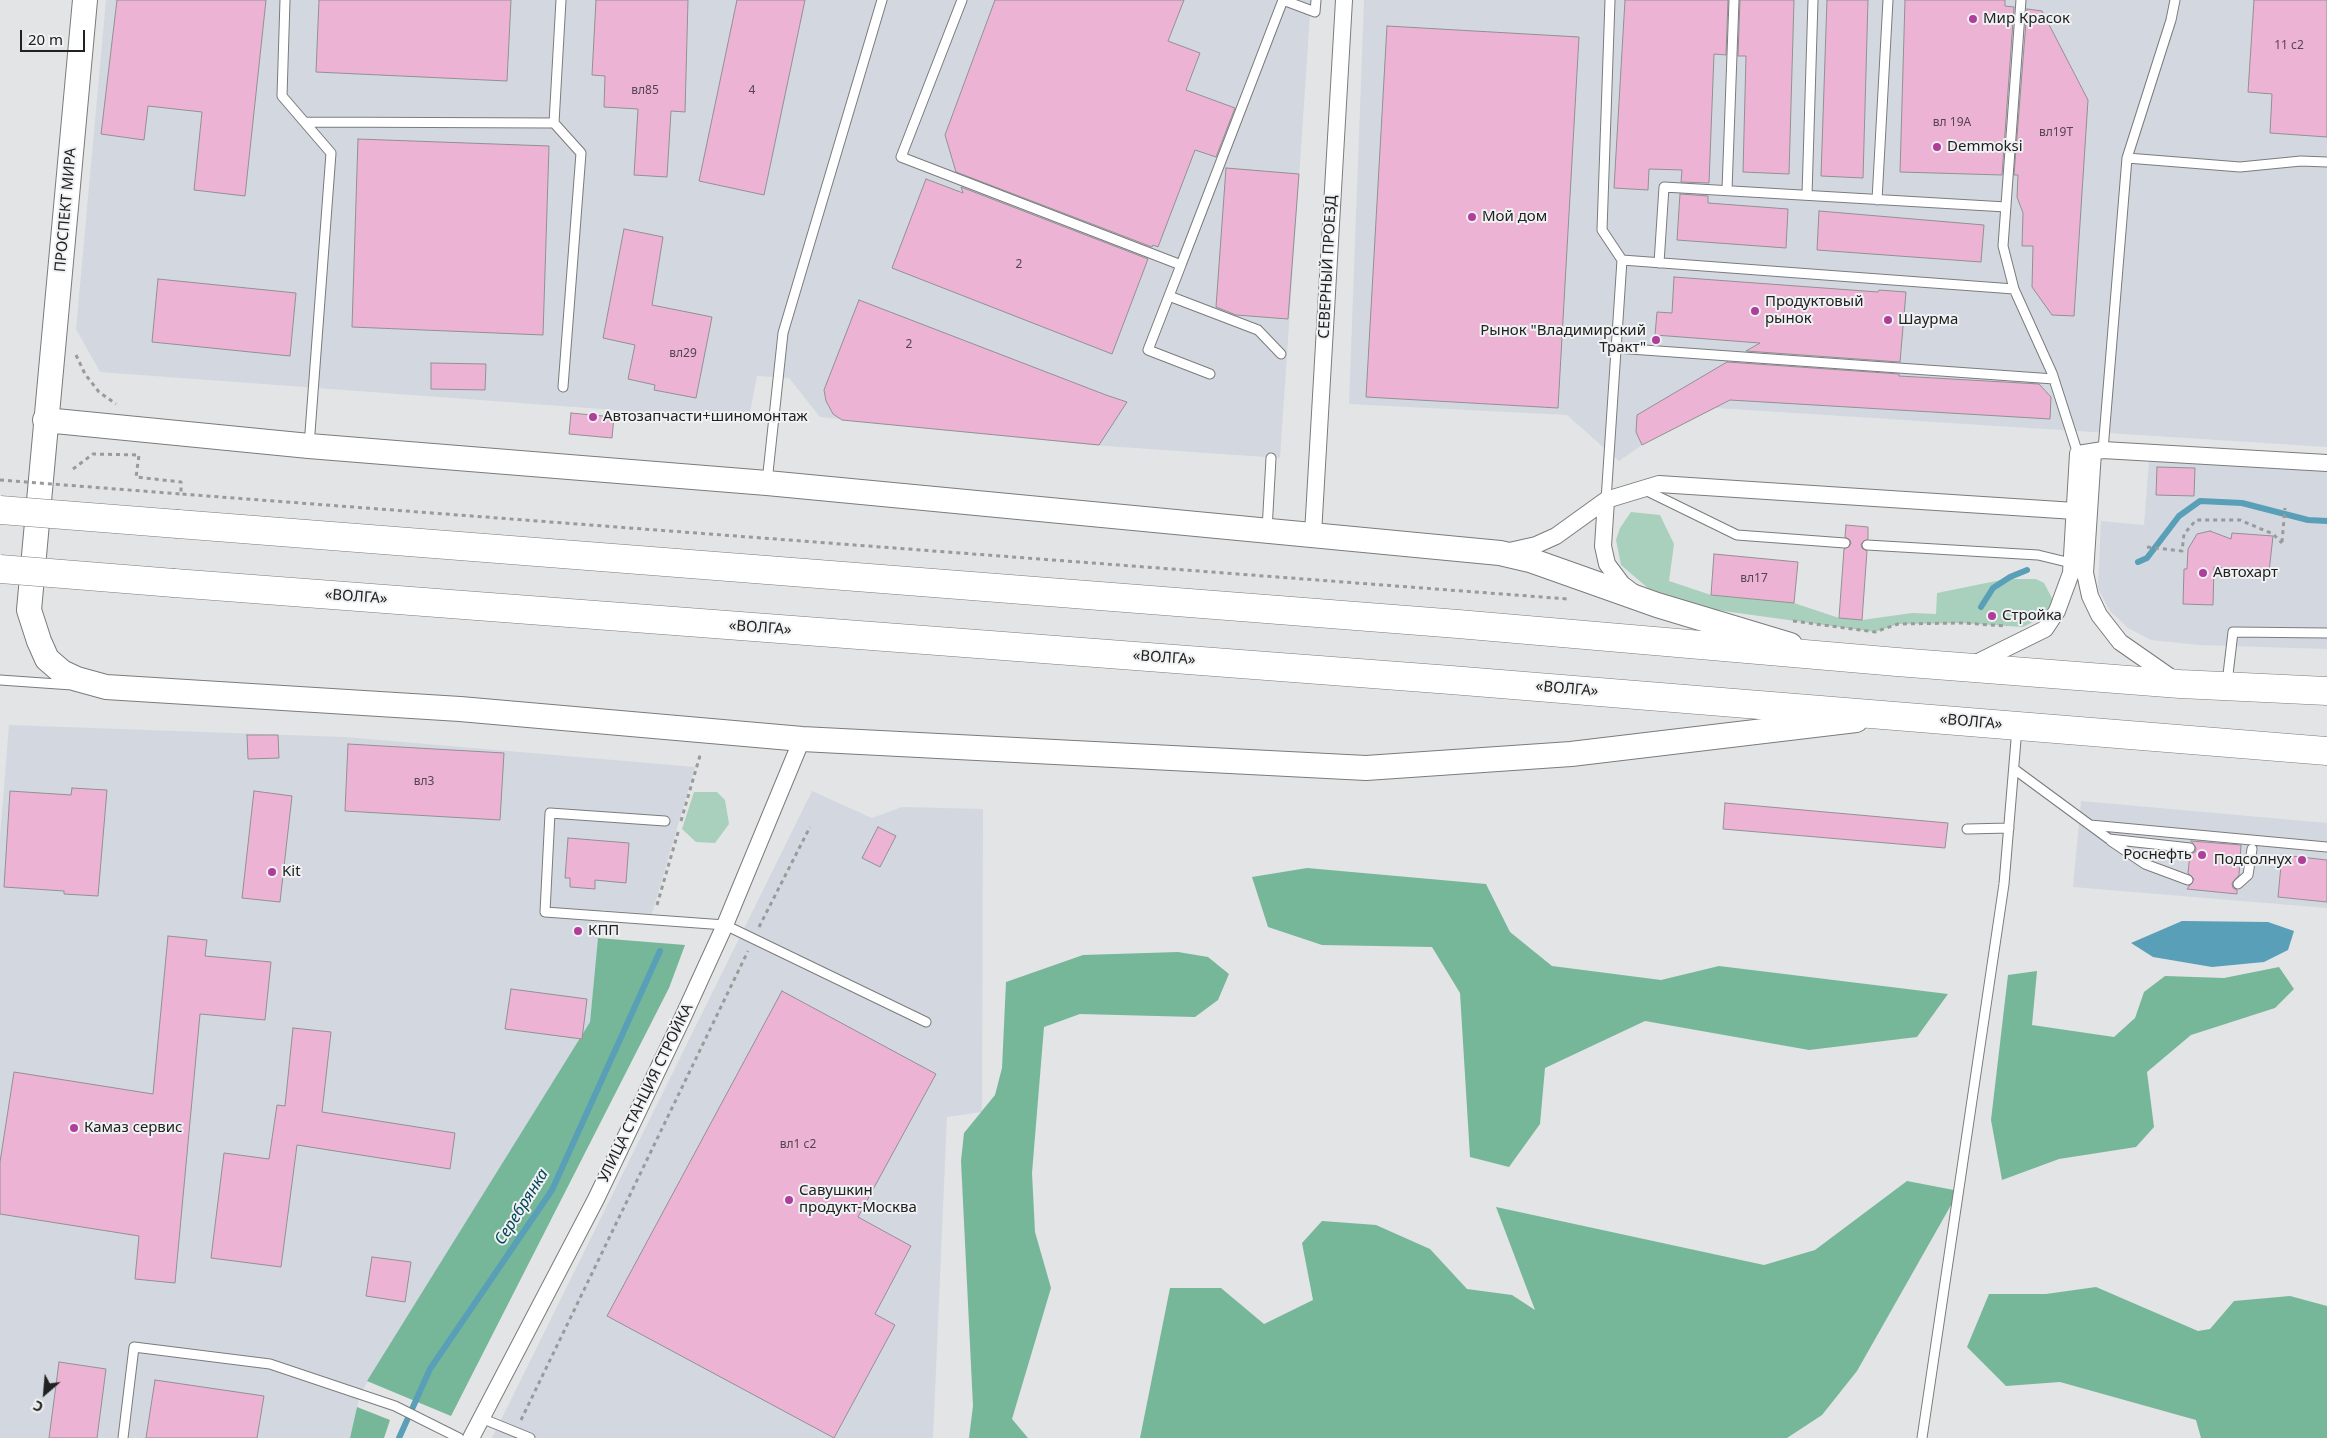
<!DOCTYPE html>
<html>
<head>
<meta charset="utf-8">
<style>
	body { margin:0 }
	#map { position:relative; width:2327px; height:1438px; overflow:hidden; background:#e3e4e5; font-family:"Noto Sans",sans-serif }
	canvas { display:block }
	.north { position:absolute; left:20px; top:1368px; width:50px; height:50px; -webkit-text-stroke:4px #f0f1f2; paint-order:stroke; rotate:207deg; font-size:14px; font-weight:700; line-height:20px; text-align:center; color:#212122 }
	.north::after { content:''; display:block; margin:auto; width:18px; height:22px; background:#212122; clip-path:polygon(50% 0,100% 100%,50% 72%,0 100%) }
	.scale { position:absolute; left:20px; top:30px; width:65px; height:22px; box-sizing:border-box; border:2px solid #212122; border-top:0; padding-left:6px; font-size:15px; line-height:18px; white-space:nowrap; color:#212122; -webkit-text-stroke:4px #f0f1f2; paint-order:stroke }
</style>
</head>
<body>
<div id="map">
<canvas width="2327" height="1438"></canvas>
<div class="north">С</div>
<div class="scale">20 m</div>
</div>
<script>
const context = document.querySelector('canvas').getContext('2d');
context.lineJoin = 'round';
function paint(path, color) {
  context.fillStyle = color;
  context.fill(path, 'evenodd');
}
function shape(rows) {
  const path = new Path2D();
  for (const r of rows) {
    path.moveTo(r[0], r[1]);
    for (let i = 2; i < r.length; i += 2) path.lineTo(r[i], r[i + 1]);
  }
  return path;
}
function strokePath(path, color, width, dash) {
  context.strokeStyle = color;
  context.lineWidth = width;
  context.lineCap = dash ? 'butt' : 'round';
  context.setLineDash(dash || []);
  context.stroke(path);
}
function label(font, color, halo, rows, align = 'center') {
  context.font = font + ' "Noto Sans",sans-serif';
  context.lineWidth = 4;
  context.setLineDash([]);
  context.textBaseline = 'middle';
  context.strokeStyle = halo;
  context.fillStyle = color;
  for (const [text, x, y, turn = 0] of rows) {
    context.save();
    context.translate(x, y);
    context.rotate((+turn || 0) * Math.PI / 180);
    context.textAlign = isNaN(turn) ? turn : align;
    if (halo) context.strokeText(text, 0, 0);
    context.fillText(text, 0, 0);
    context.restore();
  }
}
paint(shape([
	[106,0,1311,0,1280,458,1091,445,820,417,789,378,757,376,748,423,642,412,100,372,76,329],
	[1364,0,2327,0,2327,447,1716,408,1642,445,1619,461,1567,415,1349,404],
	[2149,460,2327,470,2327,649,2199,645,2151,640,2128,628,2110,611,2098,588,2101,521,2144,525],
	[9,725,345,737,695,767,652,914,601,910,590,1022,360,1394,350,1438,0,1438,0,836],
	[812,791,872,818,902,807,983,809,982,1112,947,1117,933,1438,492,1438],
	[2081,801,2327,823,2327,908,2073,887]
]), '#d3d8e0');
paint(shape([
	[1631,512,1660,515,1674,544,1669,581,1711,595,1794,603,1839,618,1862,620,1912,613,1936,614,1937,593,2006,579,2036,579,2044,583,2053,600,2045,616,2023,627,1962,623,1898,624,1875,632,1702,608,1649,589,1621,565,1616,540,1620,528],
	[694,792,717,792,725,800,729,824,715,843,696,842,682,829]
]), '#a8d0bd');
paint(shape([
	[1307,868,1486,884,1510,932,1552,966,1661,980,1719,966,1948,994,1917,1037,1809,1050,1645,1021,1545,1068,1540,1124,1509,1167,1470,1157,1460,993,1432,947,1322,945,1268,927,1252,877],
	[598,938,685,945,669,988,451,1416,367,1381,590,1022],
	[1178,952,1208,957,1229,974,1218,1000,1195,1017,1080,1014,1044,1027,1032,1173,1035,1232,1051,1288,1012,1419,1028,1438,969,1438,973,1406,961,1161,964,1133,995,1095,1002,1068,1006,982,1083,955],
	[2279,967,2294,989,2275,1008,2191,1035,2147,1072,2154,1127,2136,1147,2059,1159,2002,1180,1991,1120,2008,975,2037,971,2032,1025,2114,1037,2135,1018,2144,992,2165,976,2224,978],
	[1907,1181,1959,1191,1857,1371,1822,1415,1787,1438,1140,1438,1170,1288,1221,1288,1264,1324,1313,1300,1302,1243,1322,1221,1376,1225,1430,1249,1467,1289,1512,1295,1535,1310,1496,1207,1764,1265,1815,1250],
	[2096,1287,2198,1331,2210,1329,2234,1301,2290,1296,2327,1306,2327,1438,2201,1438,2196,1420,2060,1382,2006,1386,1967,1347,1989,1294,2046,1294],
	[357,1407,390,1420,384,1438,350,1438]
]), '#76b79a');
paint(shape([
	[2182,921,2268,922,2294,931,2288,950,2264,962,2212,967,2153,957,2131,943]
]), '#589fb7');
strokePath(shape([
	[2138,562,2147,558,2179,516,2200,501,2242,503,2308,520,2327,521],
	[1981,607,1993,588,2010,577,2027,570],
	[399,1438,430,1369,552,1190,660,951]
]), '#589fb7', 6);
const building = shape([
	[117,0,266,0,245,196,194,190,202,112,148,106,144,140,101,134,117,0],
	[319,0,511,0,507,81,316,72,319,0],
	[596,0,688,0,685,112,671,111,667,177,634,175,638,109,604,107,605,76,592,75,596,0],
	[737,0,805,0,764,195,699,181,737,0],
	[995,0,1184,0,1168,41,1200,53,1186,90,1235,108,1216,157,1195,150,1158,247,1153,245,1152,247,956,172,945,135,995,0],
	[1625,0,1728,0,1726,55,1714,54,1709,183,1681,182,1682,170,1649,169,1648,190,1614,188,1625,0],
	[1740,0,1794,0,1789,174,1743,172,1746,56,1738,56,1740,0],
	[1827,0,1868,0,1863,178,1821,176,1827,0],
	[1905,0,2005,0,2005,6,2014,7,2002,175,1900,172,1905,0],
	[2254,0,2327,0,2327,137,2270,133,2272,94,2248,92,2254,0],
	[2027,9,2042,11,2088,100,2074,316,2052,315,2032,287,2033,246,2022,246,2023,213,2017,197,2018,175,2014,175,2027,9],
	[1387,26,1579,37,1558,408,1366,397,1387,26],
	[358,139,549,146,543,335,352,327,358,139],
	[1226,168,1299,174,1288,319,1236,315,1216,307,1226,168],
	[926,179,963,193,961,187,1148,259,1112,354,892,268,926,179],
	[1680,194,1708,196,1708,203,1788,209,1786,248,1677,240,1680,194],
	[1819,211,1984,225,1981,262,1817,250,1819,211],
	[624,229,663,237,652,305,712,317,696,398,654,390,655,385,628,379,635,345,603,338,624,229],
	[1674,277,1878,292,1879,290,1906,292,1900,362,1746,351,1760,343,1655,335,1657,312,1672,313,1674,277],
	[158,279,296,293,290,356,152,342,158,279],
	[859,300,1106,395,1127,402,1099,445,842,420,833,414,826,401,824,390,859,300],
	[1727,362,1899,374,1899,376,2039,384,2051,397,2050,419,1730,400,1642,445,1636,432,1637,415,1727,362],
	[431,363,486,364,485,390,431,389,431,363],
	[571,413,614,417,612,438,569,434,571,413],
	[2157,467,2195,468,2194,496,2156,495,2157,467],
	[1846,525,1868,527,1868,539,1861,544,1862,548,1867,551,1862,620,1839,618,1844,549,1851,544,1850,540,1845,537,1846,525],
	[2210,531,2231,539,2232,533,2273,536,2269,572,2214,567,2213,605,2183,604,2184,569,2187,569,2188,549,2197,534,2210,531],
	[1714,554,1798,562,1794,603,1711,595,1714,554],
	[247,735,278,735,279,758,248,759,247,735],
	[348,744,504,753,500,820,345,811,348,744],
	[72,788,107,790,98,896,64,894,64,891,4,887,10,791,71,795,72,788],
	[254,791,292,796,280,902,242,898,254,791],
	[1725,803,1948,823,1945,848,1723,829,1725,803],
	[878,827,896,836,880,867,862,858,878,827],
	[568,838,629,843,626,883,595,880,595,889,570,887,570,878,565,878,568,838],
	[2191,841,2241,845,2239,875,2232,883,2233,888,2237,890,2237,894,2187,889,2194,879,2188,873,2190,854,2195,852,2196,848,2191,841],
	[2282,855,2327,860,2327,902,2278,897,2282,855],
	[168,936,207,940,205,956,271,962,265,1020,200,1014,175,1283,135,1279,139,1236,0,1214,0,1162,14,1072,153,1094,168,936],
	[511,989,587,999,582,1039,505,1029,511,989],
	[782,991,936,1074,858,1217,911,1246,875,1314,895,1325,834,1438,607,1316,782,991],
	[293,1028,331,1032,322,1112,455,1133,450,1169,297,1145,281,1267,211,1258,224,1153,269,1159,277,1105,285,1106,293,1028],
	[372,1257,411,1262,405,1302,366,1296,372,1257],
	[59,1362,106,1369,97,1438,49,1438,59,1362],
	[155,1380,264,1396,257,1438,146,1438,155,1380]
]);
paint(building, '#edb3d5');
strokePath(building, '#929192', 1);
const lane = shape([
	[285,0,282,96,331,153,309,446],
	[561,0,554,123,581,153,563,387],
	[962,0,901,157,1181,265,1283,0,1315,12,1316,0],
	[305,122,554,123],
	[2127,158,2240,167,2301,161,2327,162],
	[1727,190,1734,0],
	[1807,195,1813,0],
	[1877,200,1888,0],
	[1622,260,2014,289,2052,373,2078,454],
	[1659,263,1664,187,2006,207],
	[1181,265,1148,350,1210,374],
	[2014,289,2003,246,2021,0],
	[1169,296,1258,330,1281,354],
	[1616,348,2054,379],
	[2103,450,2127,158,2171,20,2175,0],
	[767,482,783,333,882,0],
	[1643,489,1737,535,1845,543],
	[1606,500,1622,260,1602,230,1610,0],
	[1267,530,1271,458],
	[1867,545,2038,555,2071,563],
	[0,680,72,685],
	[2227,683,2233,632,2327,633],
	[2014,769,2109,839,2190,848],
	[665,821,550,813,545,912,725,925,926,1022],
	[2090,825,2327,847],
	[1967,829,2009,828],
	[2111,841,2145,864,2188,880],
	[2238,884,2248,875,2252,849],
	[481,1418,530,1438],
	[123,1438,134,1347,270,1364,395,1406,459,1438],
	[1922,1438,2004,884,2017,728]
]);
const street = shape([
	[2093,452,2085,573,2090,596,2099,615,2120,642,2176,681],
	[1606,500,1603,546,1607,564,1622,584,1634,593],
	[1313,534,1344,0],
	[1505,552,1536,545,1556,536,1606,500,1659,484,2075,511],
	[1972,665,2045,629,2057,611,2071,573,2078,454,2103,450,2327,463],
	[471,1438,596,1199,683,1017,725,925,802,739]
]);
const secondary = shape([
	[85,0,29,610,39,641,47,659,62,672,77,679,106,687,460,709,802,739,1366,768,1571,754,1856,720],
	[45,420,309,446,767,483,1500,553,1530,560,1657,605,1790,645]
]);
const highway = shape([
	[178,524,1458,624,1897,662,2180,684,2327,691],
	[174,583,1451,680,2327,751]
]);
strokePath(lane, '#7a7b7c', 11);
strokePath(street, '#7a7b7c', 18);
strokePath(secondary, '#7a7b7c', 26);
strokePath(highway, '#7a7b7c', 29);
strokePath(shape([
	[76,355,85,374,99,392,116,404],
	[73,469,93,454,139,455,136,477,181,482,181,494,1568,599],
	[2282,542,2285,508],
	[2147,547,2182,551,2184,534,2196,520,2240,520,2273,534,2282,543],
	[1793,621,1875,632,1898,624,1962,623,2007,626],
	[681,821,701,752],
	[657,905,679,829],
	[759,927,810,827],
	[521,1420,748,951]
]), '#9a9a9b', 3, [4, 4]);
strokePath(lane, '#fff', 9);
strokePath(street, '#fff', 16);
strokePath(secondary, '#fff', 24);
strokePath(highway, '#fff', 28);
const highwayBridge = shape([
	[0,510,178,524],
	[0,569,174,583]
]);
strokePath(highwayBridge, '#7a7b7c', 29, []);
strokePath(shape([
	[0,480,181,494]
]), '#9a9a9b', 3, [4, 4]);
strokePath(highwayBridge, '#fff', 28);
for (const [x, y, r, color] of [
	[1973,19,5,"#af3e9a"],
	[1937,147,5,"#af3e9a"],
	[1472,217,5,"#af3e9a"],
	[1755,311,5,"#af3e9a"],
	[1888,320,5,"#af3e9a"],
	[1656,340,5,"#af3e9a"],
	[593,417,5,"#af3e9a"],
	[2203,573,5,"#af3e9a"],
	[1992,616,5,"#af3e9a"],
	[2202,855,5,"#af3e9a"],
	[2302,860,5,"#af3e9a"],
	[272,872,5,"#af3e9a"],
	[578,931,5,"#af3e9a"],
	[74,1128,5,"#af3e9a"],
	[789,1200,5,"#af3e9a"]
]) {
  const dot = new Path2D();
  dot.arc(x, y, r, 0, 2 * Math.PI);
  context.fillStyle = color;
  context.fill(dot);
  strokePath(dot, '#f0f1f2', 2);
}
label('12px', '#54464f', null, [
	["11 с2",2289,46],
	["вл85",645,91],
	["4",752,91],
	["вл 19А",1952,123],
	["вл19Т",2056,133],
	["2",1019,265],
	["2",909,345],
	["вл29",683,354],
	["вл17",1754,579],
	["вл3",424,782],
	["вл1 с2",798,1145]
]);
label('15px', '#212122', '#f0f1f2', [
	["Мир Красок",1983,19],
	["Demmoksi",1947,147],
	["Мой дом",1482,217],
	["Продуктовый",1765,302],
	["рынок",1765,319],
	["Шаурма",1898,320],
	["Рынок \"Владимирский",1646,331,"right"],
	["Тракт\"",1646,348,"right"],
	["Автозапчасти+шиномонтаж",603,417],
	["Автохарт",2213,573],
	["Стройка",2002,616],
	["Роснефть",2192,855,"right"],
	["Подсолнух",2292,860,"right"],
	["Kit",282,872],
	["КПП",588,931],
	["Камаз сервис",84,1128],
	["Савушкин",799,1191],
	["продукт-Москва",799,1208]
], 'left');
label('15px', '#212122', '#f0f1f2', [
	["ПРОСПЕКТ МИРА",66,210,-85],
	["СЕВЕРНЫЙ ПРОЕЗД",1328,267,-87],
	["«ВОЛГА»",356,597,4],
	["«ВОЛГА»",760,628,4],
	["«ВОЛГА»",1164,658,4],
	["«ВОЛГА»",1567,689,5],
	["«ВОЛГА»",1971,722,5],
	["УЛИЦА СТАНЦИЯ СТРОЙКА",646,1093,-64]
]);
label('italic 16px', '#044657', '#f0f1f2', [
	["Серебрянка",522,1207,-58]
]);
</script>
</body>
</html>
